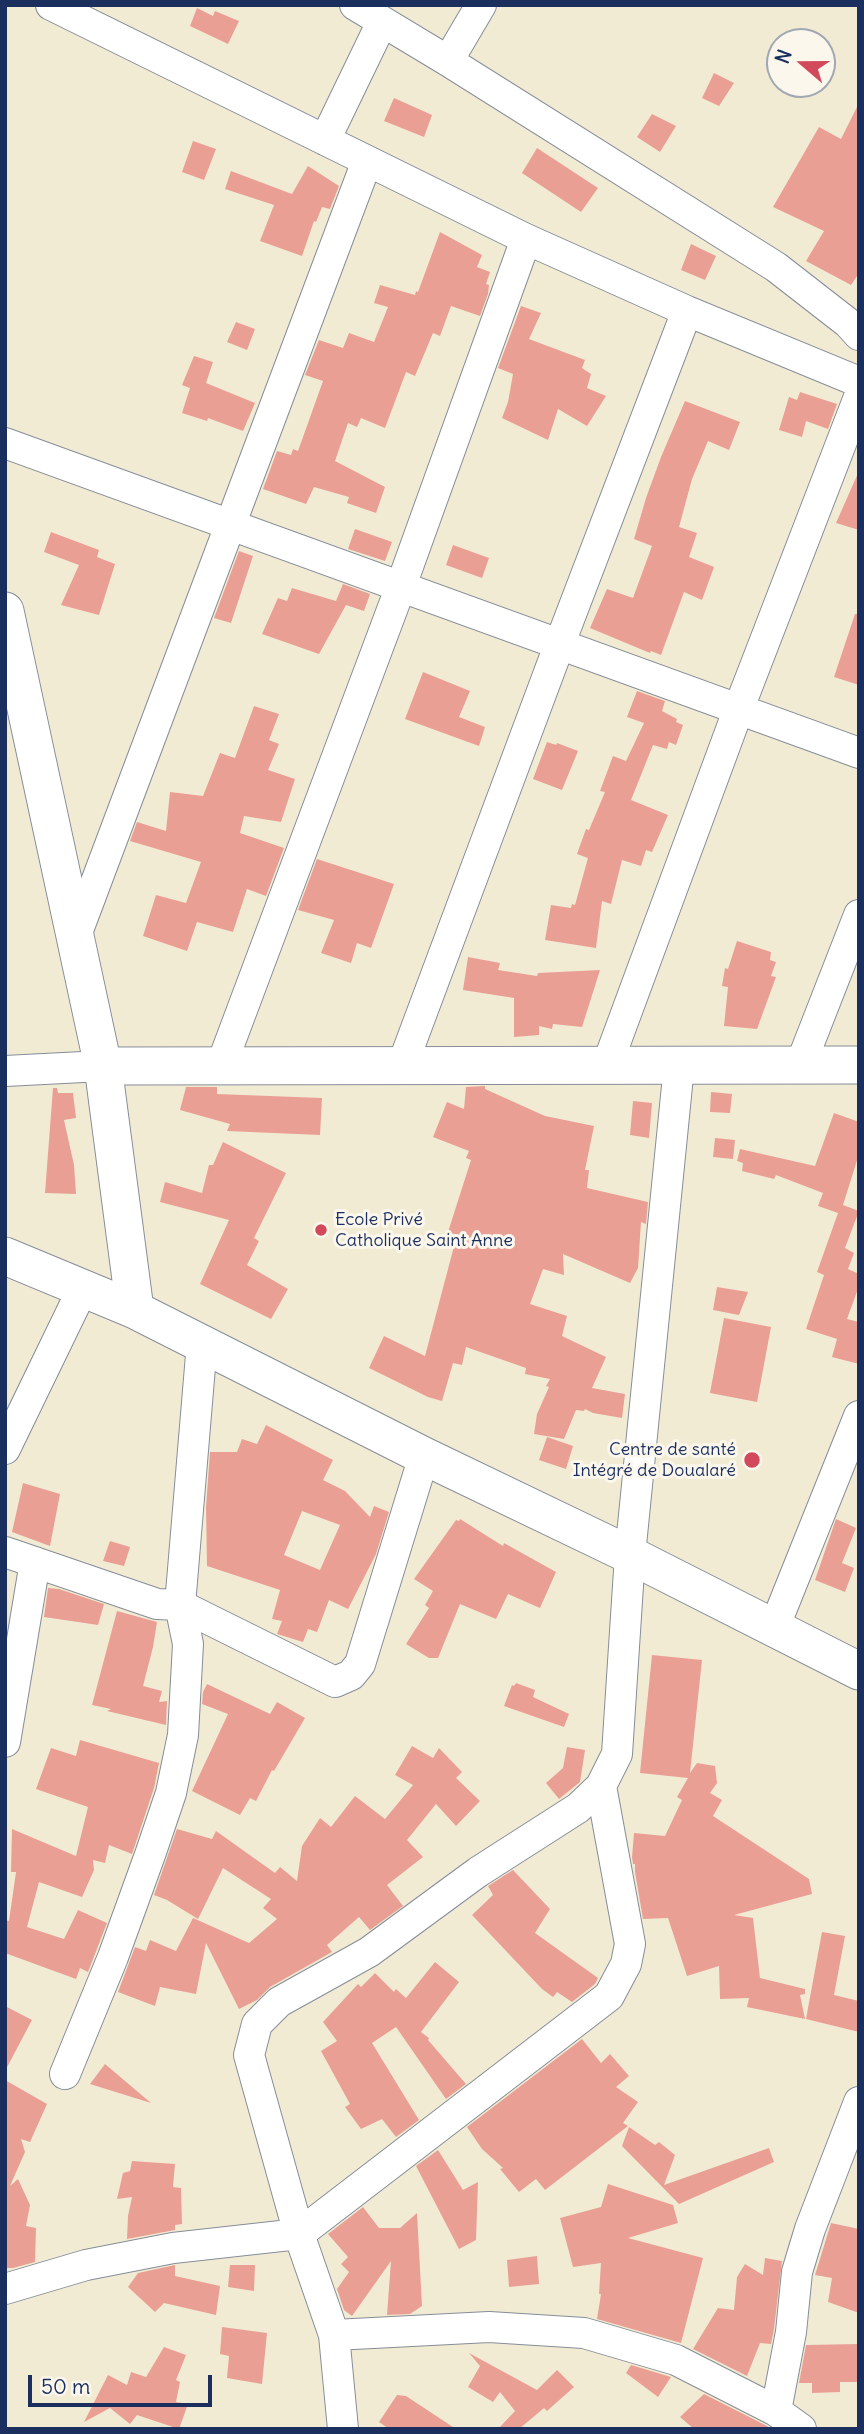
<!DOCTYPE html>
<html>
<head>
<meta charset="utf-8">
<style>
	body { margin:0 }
	#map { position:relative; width:864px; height:2434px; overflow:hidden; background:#f2ebd4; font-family:Delius,sans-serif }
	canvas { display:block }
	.frame { position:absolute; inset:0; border:7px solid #1b2f5e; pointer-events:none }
	.north { position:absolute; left:766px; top:28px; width:70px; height:70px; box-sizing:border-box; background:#fbf7ec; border:2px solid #a1a7b3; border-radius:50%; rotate:290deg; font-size:19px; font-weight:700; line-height:28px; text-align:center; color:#1b2f5e }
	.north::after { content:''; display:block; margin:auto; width:24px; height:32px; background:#d1495b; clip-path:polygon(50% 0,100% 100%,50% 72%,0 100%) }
	.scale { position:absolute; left:28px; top:2375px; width:184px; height:32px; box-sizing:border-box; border:4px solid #1b2f5e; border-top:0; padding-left:9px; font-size:21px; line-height:24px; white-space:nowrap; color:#1b2f5e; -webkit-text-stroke:5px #fbf7ec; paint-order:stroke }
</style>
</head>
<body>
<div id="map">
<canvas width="864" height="2434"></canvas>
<div class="frame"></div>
<div class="north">N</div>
<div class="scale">50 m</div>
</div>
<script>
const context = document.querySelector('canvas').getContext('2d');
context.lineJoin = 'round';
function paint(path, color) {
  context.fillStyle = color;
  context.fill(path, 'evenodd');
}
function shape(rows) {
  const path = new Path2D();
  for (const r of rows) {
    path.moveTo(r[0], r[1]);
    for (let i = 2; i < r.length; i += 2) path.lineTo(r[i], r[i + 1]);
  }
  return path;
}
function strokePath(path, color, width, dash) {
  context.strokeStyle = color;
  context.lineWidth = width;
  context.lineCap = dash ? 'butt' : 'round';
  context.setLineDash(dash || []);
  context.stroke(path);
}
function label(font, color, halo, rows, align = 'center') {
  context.font = font + ' Delius,sans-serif';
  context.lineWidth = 6;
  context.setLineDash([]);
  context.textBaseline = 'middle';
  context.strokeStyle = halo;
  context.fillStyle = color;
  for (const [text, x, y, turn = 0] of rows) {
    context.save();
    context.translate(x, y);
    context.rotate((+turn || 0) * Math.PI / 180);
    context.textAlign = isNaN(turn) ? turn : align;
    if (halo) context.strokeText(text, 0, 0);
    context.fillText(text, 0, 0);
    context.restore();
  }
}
paint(shape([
	[197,8,213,16,215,11,239,21,228,44,190,26],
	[714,73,734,83,719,106,702,98],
	[394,98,432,115,424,137,384,121],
	[859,103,859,273,851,285,806,261,824,231,773,207,819,127,841,139],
	[652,114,676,126,660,152,637,137],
	[193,141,216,149,204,180,182,172],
	[537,148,598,188,581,212,522,173],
	[308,166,339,186,330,209,322,207,316,222,314,221,302,256,260,241,274,205,225,189,231,171,292,194],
	[440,232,482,255,477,267,490,272,486,284,489,285,488,294,480,316,451,306,440,336,433,333,415,376,406,372,385,428,361,418,357,427,348,423,335,461,385,487,376,513,347,503,349,497,314,487,306,504,263,489,277,451,291,455,293,449,298,451,323,381,305,375,319,340,343,348,349,333,374,342,388,307,374,303,380,285,415,295,416,291,418,292],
	[691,244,716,256,705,280,681,270],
	[521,306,541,313,529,339,585,360,582,368,591,374,587,388,606,396,587,426,558,409,548,440,502,418,508,402,513,374,498,368],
	[236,322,255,329,247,350,227,342],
	[194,356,213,362,206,383,255,403,243,431,208,418,207,421,182,413,190,388,182,385],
	[800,392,837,404,828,429,806,421,802,437,779,430,789,397,797,400],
	[685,401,740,422,729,450,708,441,692,479,679,527,697,533,689,557,714,567,702,600,684,592,661,655,651,651,650,653,590,628,607,589,633,598,652,546,634,539,646,498,661,457],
	[859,471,859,530,836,523],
	[355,529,392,542,385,561,348,549],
	[51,532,99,550,97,557,115,564,99,615,61,605,79,565,44,552],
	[453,545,489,558,482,578,446,565],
	[239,551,253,556,231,623,214,618],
	[343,584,370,594,364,611,346,605,319,654,262,634,278,598,287,601,292,588,336,601],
	[855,614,859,614,859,685,834,677],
	[423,672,470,691,459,717,485,727,479,746,405,719],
	[637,691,665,701,662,711,677,719,676,722,683,725,676,745,669,742,667,749,653,745,631,800,668,815,652,852,646,850,641,866,622,860,611,904,602,901,596,948,545,940,551,905,571,908,572,904,575,905,588,858,577,854,586,829,589,830,605,792,600,791,613,756,626,761,644,723,627,717],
	[254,706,279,714,269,740,279,744,268,770,295,779,281,822,244,816,240,833,284,848,266,896,247,889,233,932,197,922,187,951,143,936,156,895,186,903,201,862,130,841,137,822,166,831,170,792,203,796,220,753,235,758],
	[547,742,556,745,557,743,578,751,562,790,533,779],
	[317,859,394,884,371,948,357,943,351,963,321,953,334,920,298,910],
	[737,941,771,952,770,960,776,962,771,976,776,977,757,1029,724,1026,728,987,722,986,725,968,728,969],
	[468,957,500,963,498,970,537,976,538,973,600,970,582,1027,553,1024,552,1029,539,1026,539,1035,514,1037,514,998,463,990],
	[485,1086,485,1089,545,1116,594,1126,585,1170,589,1170,587,1188,648,1202,646,1224,641,1222,638,1268,630,1283,563,1254,564,1275,543,1269,530,1304,567,1316,562,1336,606,1357,592,1388,625,1394,622,1418,593,1413,585,1409,584,1411,576,1410,564,1439,534,1434,537,1414,549,1387,546,1386,550,1379,525,1374,526,1368,466,1347,462,1365,453,1363,442,1401,428,1397,369,1368,384,1336,425,1356,457,1235,448,1232,471,1160,466,1158,469,1151,433,1137,447,1102,464,1109,466,1087],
	[186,1087,217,1087,217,1094,322,1098,320,1135,227,1131,230,1124,180,1110],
	[53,1088,57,1088,58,1093,73,1093,76,1118,64,1120,74,1165,76,1194,45,1193],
	[711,1092,732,1094,730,1113,710,1112],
	[633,1101,652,1103,649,1138,630,1135],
	[834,1113,859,1122,859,1154,843,1205,859,1211,845,1248,854,1253,848,1269,859,1274,859,1286,847,1319,859,1322,859,1364,832,1357,837,1339,806,1329,824,1275,817,1272,838,1213,818,1206,823,1193,776,1175,774,1179,742,1171,743,1163,737,1161,740,1149,815,1166],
	[715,1138,735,1140,733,1159,713,1157],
	[223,1142,286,1173,254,1238,259,1241,247,1265,288,1289,271,1319,200,1284,229,1220,160,1202,165,1182,202,1193,209,1165,213,1165],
	[717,1287,748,1292,739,1315,713,1310],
	[724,1318,771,1327,757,1402,710,1393],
	[266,1425,333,1460,323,1480,345,1491,370,1517,374,1506,389,1512,376,1554,348,1609,329,1600,317,1632,308,1629,303,1642,277,1634,282,1621,272,1619,280,1590,207,1566,206,1507,210,1452,237,1452,242,1439,257,1444],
	[302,1511,340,1525,320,1570,284,1555],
	[547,1437,573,1446,566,1469,539,1460],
	[23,1483,60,1494,50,1546,12,1532],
	[460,1519,503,1546,504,1543,556,1572,540,1608,508,1594,496,1619,460,1604,438,1658,429,1658,406,1644,429,1608,425,1605,433,1591,414,1579,456,1520,459,1521],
	[836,1519,856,1528,842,1563,854,1568,845,1592,815,1580],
	[110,1541,130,1547,124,1566,103,1561],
	[48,1588,59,1589,104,1604,98,1625,44,1617],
	[117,1611,157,1622,153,1647,143,1686,162,1691,159,1702,167,1701,166,1725,107,1711,111,1709,92,1705],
	[652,1655,702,1660,690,1773,697,1763,715,1766,717,1783,710,1793,722,1800,713,1816,809,1879,812,1894,734,1915,753,1918,760,1978,805,1989,805,1994,800,1995,805,2019,747,2007,749,1998,720,1999,719,1966,687,1976,668,1918,643,1919,635,1872,635,1864,633,1864,632,1857,634,1833,665,1836,682,1800,677,1797,688,1778,640,1773],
	[516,1683,535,1690,533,1697,569,1714,564,1727,504,1706,512,1685,514,1686],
	[207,1684,270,1714,277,1702,305,1718,274,1771,272,1770,256,1801,250,1798,240,1815,192,1791,228,1714,202,1704,203,1692],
	[80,1740,159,1763,154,1788,132,1854,109,1845,105,1863,93,1860,94,1870,82,1897,39,1882,27,1927,64,1939,78,1910,107,1923,88,1972,80,1968,76,1979,5,1953,5,1920,9,1921,16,1872,11,1872,12,1829,76,1856,88,1807,36,1789,51,1748,76,1756],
	[412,1746,433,1758,439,1748,462,1772,456,1778,480,1801,456,1826,436,1804,407,1840,423,1857,387,1885,403,1906,370,1930,359,1917,327,1945,332,1952,270,1987,257,2000,239,2009,206,1943,196,1994,160,1987,155,2006,118,1992,135,1947,146,1951,150,1940,176,1951,193,1918,249,1943,277,1919,263,1908,271,1899,223,1868,198,1919,167,1900,154,1895,177,1829,212,1839,216,1831,275,1873,280,1867,297,1881,302,1846,320,1818,331,1827,355,1796,385,1819,413,1785,395,1775],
	[567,1747,585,1750,580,1782,559,1799,546,1783,563,1768],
	[513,1870,550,1909,535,1933,598,1978,595,1984,572,2002,557,1992,553,1997,542,1989,472,1915,493,1895,488,1886],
	[822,1932,845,1936,834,1995,859,2001,859,2032,806,2019],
	[435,1962,459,1982,421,2032,429,2038,428,2040,466,2084,446,2099,396,2027,372,2043,419,2120,396,2137,382,2119,361,2129,345,2107,350,2104,321,2051,337,2041,323,2022,358,1984,361,1987,375,1973,394,1992,396,1989,406,1998],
	[5,2006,32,2020,5,2071],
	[582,2039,601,2063,610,2054,629,2076,616,2087,638,2102,623,2123,628,2126,545,2190,536,2179,519,2192,500,2169,503,2168,482,2149,467,2127],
	[105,2064,151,2103,90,2084],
	[5,2080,47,2104,30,2142,21,2139,25,2152,10,2186,18,2179,30,2205,26,2226,36,2228,35,2262,13,2268,5,2268],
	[629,2127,655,2145,659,2142,675,2155,664,2185,769,2148,774,2162,679,2204,622,2146],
	[438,2150,463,2190,478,2182,476,2240,459,2249,416,2166],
	[132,2161,175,2164,173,2187,181,2188,182,2224,175,2225,175,2230,127,2239,128,2216,132,2197,117,2199,123,2173,130,2171],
	[608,2184,673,2205,678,2223,628,2238,703,2258,681,2343,597,2319,601,2294,599,2294,601,2263,573,2267,560,2218,601,2207],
	[363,2207,379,2228,400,2228,417,2213,422,2306,410,2314,387,2315,391,2261,352,2316,344,2310,337,2289,349,2272,341,2264,348,2257,328,2234],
	[831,2223,859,2229,859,2313,828,2302,832,2278,815,2275],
	[537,2256,539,2284,509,2287,507,2260],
	[765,2258,782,2261,774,2329,771,2344,760,2343,747,2376,693,2349,718,2308,734,2310,737,2277,745,2264,763,2275],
	[175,2265,175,2276,220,2286,216,2315,164,2303,155,2312,128,2287,138,2273],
	[230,2265,255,2265,254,2291,228,2287],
	[222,2327,267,2333,262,2384,227,2378,229,2356,220,2354],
	[859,2344,859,2382,840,2382,840,2392,812,2393,812,2383,799,2383,806,2345],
	[164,2347,186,2355,176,2380,180,2382,176,2402,188,2404,179,2429,137,2415,130,2424,110,2408,84,2422,108,2375,127,2385,131,2372,146,2377],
	[469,2353,537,2390,557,2370,574,2387,547,2411,544,2408,519,2429,498,2429,515,2411,500,2392,493,2402,468,2387,480,2366],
	[631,2365,671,2377,658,2397,626,2373],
	[704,2394,767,2426,771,2429,694,2429,680,2417],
	[397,2395,406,2396,456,2429,389,2429,379,2422]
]), '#ea9f95');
const minor = shape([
	[51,5,526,239,687,311,859,382],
	[355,5,448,61,776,267,848,323,859,335],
	[448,61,481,5],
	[325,140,382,22],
	[5,443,859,753],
	[75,938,367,161],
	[607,1065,739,708,859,397],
	[221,1066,401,586,526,239],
	[402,1066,560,643,687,311],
	[800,1066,859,915],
	[5,1071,103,1066],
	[5,1449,83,1288],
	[5,1552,157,1604,180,1605,335,1682,351,1675,360,1664,424,1456],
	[774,1628,859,1416],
	[5,1742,35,1562],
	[65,2074,113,1957,151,1852,171,1793,183,1735,188,1644,180,1605,202,1343],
	[5,2289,86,2265,173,2248,299,2234,609,1996,626,1964,630,1944,601,1786],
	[334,2335,489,2327,584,2333,676,2360,776,2411,801,2429],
	[776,2411,791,2332,797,2272,810,2229,859,2102],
	[343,2429,334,2335,299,2234,249,2055,257,2024,279,2002,369,1952,478,1872,578,1808,601,1786,617,1754,630,1555,679,1066]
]);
const tertiary = shape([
	[5,611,103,1066,135,1310],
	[103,1066,859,1065],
	[5,1256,135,1310,424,1456,630,1555,859,1671]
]);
strokePath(minor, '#868d99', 32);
strokePath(tertiary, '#868d99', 39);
strokePath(minor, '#fff', 30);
strokePath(tertiary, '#fff', 37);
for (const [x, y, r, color] of [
	[321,1230,7,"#d1495b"],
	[752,1460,9,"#d1495b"]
]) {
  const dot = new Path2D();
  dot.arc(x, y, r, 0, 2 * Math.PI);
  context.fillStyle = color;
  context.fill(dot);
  strokePath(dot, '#fbf7ec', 2.5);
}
label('18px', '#1b2f5e', '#fbf7ec', [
	["Ecole Privé",335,1220],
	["Catholique Saint Anne",335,1241],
	["Centre de santé",736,1450,"right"],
	["Intégré de Doualaré",736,1471,"right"]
], 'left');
</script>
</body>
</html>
